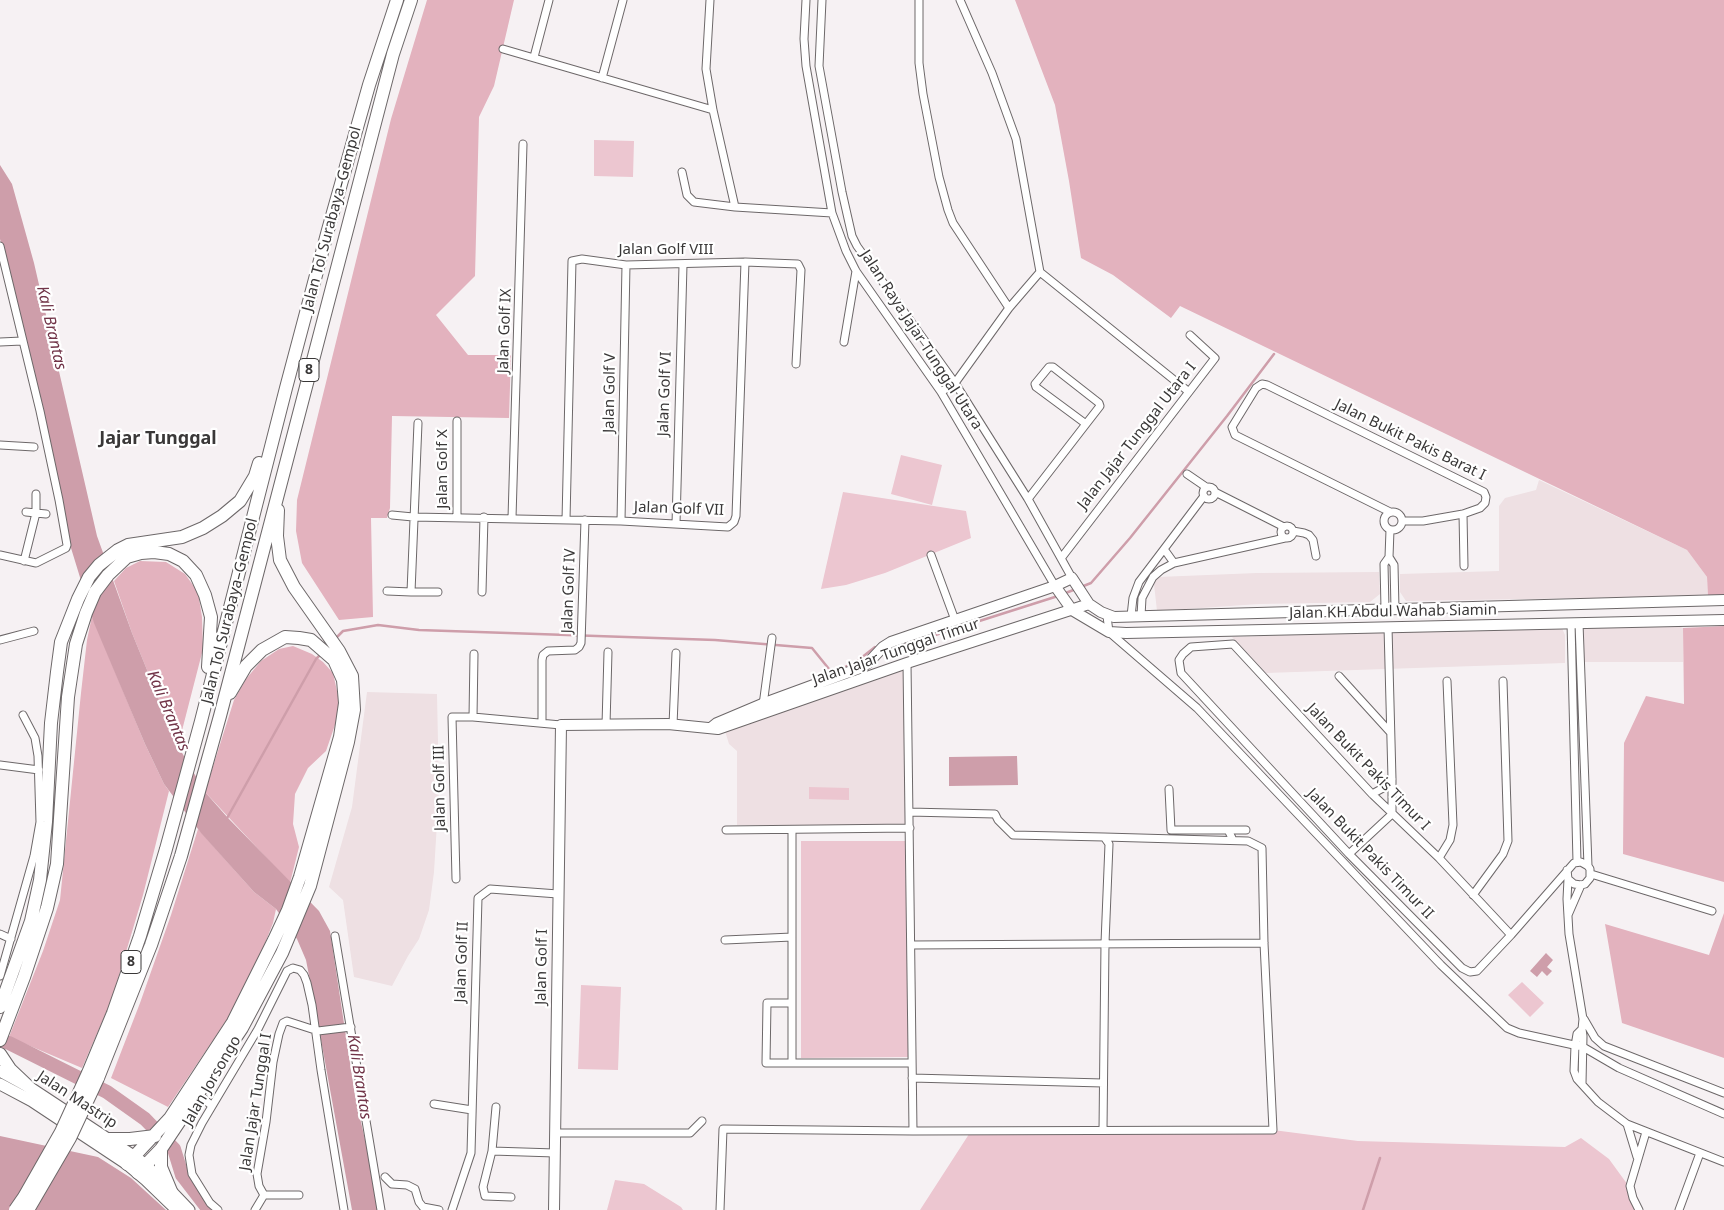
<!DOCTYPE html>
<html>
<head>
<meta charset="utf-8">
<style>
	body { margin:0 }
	canvas { display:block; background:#f6f1f3 }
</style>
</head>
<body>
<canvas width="1724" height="1210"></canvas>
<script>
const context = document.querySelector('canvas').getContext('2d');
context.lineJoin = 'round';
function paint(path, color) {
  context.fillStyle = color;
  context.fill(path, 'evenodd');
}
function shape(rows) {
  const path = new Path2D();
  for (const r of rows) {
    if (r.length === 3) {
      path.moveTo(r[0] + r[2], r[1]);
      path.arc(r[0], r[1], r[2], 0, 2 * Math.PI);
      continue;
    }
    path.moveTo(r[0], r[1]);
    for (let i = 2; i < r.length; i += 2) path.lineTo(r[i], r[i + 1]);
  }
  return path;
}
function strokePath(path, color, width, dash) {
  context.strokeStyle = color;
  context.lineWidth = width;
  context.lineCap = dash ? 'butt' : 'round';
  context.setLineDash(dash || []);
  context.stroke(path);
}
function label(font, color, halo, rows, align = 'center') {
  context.font = font + ' "Noto Sans",sans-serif';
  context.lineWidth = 4.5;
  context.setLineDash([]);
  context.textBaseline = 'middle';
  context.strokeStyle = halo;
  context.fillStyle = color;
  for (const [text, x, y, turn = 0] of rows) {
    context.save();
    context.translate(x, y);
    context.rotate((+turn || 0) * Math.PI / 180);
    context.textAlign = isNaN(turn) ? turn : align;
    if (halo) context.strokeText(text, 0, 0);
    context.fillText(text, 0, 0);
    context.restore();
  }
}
paint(shape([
	[1539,480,1687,550,1707,577,1708,596,1406,601,1400,592,1400,574,1499,571,1499,506,1505,498,1536,490],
	[1379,572,1380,594,1370,602,1259,604,1157,611,1154,584,1158,577,1257,573],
	[1673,624,1683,628,1683,662,1583,662,1582,630,1591,625],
	[1561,626,1565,635,1565,663,1266,673,1232,637],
	[907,668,912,826,737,825,737,751,729,744,725,731],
	[367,692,437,694,439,790,434,872,429,910,419,939,408,956,392,986,354,977,343,900,329,887,352,807]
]), '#eee0e3');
paint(shape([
	[594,140,634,141,633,177,594,176],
	[901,455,942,465,932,505,891,494],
	[843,492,966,511,971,538,885,573,846,585,821,589],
	[809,787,849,788,849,800,809,799],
	[801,841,905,841,909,1057,801,1058],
	[1522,982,1544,1003,1530,1017,1508,995],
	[581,985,621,987,618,1070,578,1069],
	[1273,1130,1358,1141,1565,1147,1581,1138,1609,1159,1633,1192,1640,1210,920,1210,971,1131],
	[615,1180,644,1184,681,1207,683,1210,607,1210]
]), '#ecc6d0');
paint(shape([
	[427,0,514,0,494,86,479,117,475,276,436,315,468,355,511,355,509,418,392,416,390,508,387,518,371,518,373,617,339,620,302,563,296,531,297,500,391,119],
	[1015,0,1724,0,1724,595,1708,596,1707,577,1687,550,1180,306,1171,318,1113,275,1081,258,1069,181,1055,105],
	[140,561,166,562,185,574,198,592,202,617,203,649,178,746,132,633,114,581,126,568],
	[92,616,145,744,164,784,169,791,143,895,112,999,82,1068,9,1037,43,951,60,900,81,693,87,640],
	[1724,626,1724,882,1623,854,1624,743,1646,696,1684,704,1683,628],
	[293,646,312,654,323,662,333,673,339,700,336,722,326,751,308,768,295,794,293,824,299,847,290,883,205,792,234,700,246,679,261,661,279,649],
	[198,829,254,892,276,909,273,923,258,961,234,1009,168,1107,111,1078,140,1003,171,915],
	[1724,913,1724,1058,1622,1023,1605,924,1709,955]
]), '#e3b2be');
paint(shape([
	[0,165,12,184,34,263,97,536,132,633,178,746,205,792,228,818,319,911,330,931,355,1096,371,1166,378,1210,352,1210,313,996,306,960,297,939,276,909,254,892,201,833,164,784,145,744,94,623,71,548,42,408,0,239],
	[1017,756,1018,785,949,786,949,757],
	[1546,953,1553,960,1547,967,1552,971,1547,976,1542,971,1537,977,1530,971],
	[0,1136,98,1157,131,1178,166,1210,0,1210]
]), '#ce9eaa');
strokePath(shape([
	[1081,587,1091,583,1130,538,1227,416,1274,354],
	[1063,594,1076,589],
	[335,639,343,631,378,625,419,630,715,640,812,648,829,669,839,670,856,662,875,647,877,648],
	[885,651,1058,596],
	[226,820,316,659,321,654],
	[1363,1210,1380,1158]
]), '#ce9eaa', 2.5);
strokePath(shape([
	[0,1041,9,1043,107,1092,145,1119,174,1149,182,1175,209,1210]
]), '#ce9eaa', 14);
const minor = shape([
	[710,0,706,69,713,110,735,207],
	[806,0,804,39,806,66,832,213,846,251,856,271,941,392,1055,586],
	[822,0,819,66,842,192,852,236,857,246,955,383,1028,499,1072,578],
	[919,0,919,63,923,94,939,177,948,210,953,223,1009,308],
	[960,0,992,73,1016,139,1040,272],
	[503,49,713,110],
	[534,57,549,0],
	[602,78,623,0],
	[682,172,687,195,694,202,735,207,832,213],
	[0,246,40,411,59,500,67,545,66,548,36,563,0,555],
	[1040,272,1189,392],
	[0,342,22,341],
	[844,342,856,271],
	[941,392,955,383,1009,308,1040,272],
	[457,421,457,517],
	[418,423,411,592,438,592],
	[0,445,34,447],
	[1187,474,1206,487],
	[1209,493,6],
	[1215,492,1284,527],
	[1204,496,1164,549,1174,563,1285,538],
	[1028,499,1086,424,1100,406,1099,403,1053,367,1049,367,1035,384,1036,387,1086,424],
	[1393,521,9],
	[26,512,46,514],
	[1390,512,1235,435,1232,427,1256,388,1262,384,1267,385,1484,492,1486,497,1485,503,1480,508,1463,514,1423,521,1402,521],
	[1463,514,1464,566],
	[392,515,413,517,621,521,728,527,734,522,736,516,745,262],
	[512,518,523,144],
	[566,520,572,261,582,259,626,265,745,262,798,264,801,270,796,364],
	[621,521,626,265],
	[676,524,683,265],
	[1287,532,6],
	[1293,531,1304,533,1309,535,1313,540,1316,556],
	[931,555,955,620],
	[1062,557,1215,358,1190,335],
	[1389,557,1394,565,1395,609],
	[24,561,36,513,36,494],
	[387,591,411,592],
	[482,592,484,517],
	[1385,609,1384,564,1389,557,1390,530],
	[1107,616,1109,632,1197,708,1441,965,1507,1028,1519,1033,1583,1047,1619,1068,1724,1114],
	[1131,616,1133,598,1139,582,1164,549],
	[1141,616,1142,598,1153,577,1161,570,1174,563],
	[1571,623,1577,862],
	[1579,623,1588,866],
	[0,640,34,631],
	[907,663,913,1131],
	[1339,676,1390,732],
	[763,705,772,638],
	[473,717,474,654],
	[542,722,542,660,543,655,548,651,575,650,579,647,581,643,585,520],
	[606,725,608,652],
	[673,725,676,653],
	[0,765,39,770],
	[1169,789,1171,830,1228,830,1233,840],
	[1372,794,1385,787,1392,779],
	[909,812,995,814,998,820,1013,835,1104,837,1109,844,1105,943,1103,1130],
	[726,830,910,828],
	[792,830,792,1063],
	[1228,830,1246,830],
	[1349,854,1392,814,1392,779,1388,627],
	[1439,858,1450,840,1453,825,1447,681],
	[1591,874,1712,911],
	[456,879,452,717,473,717,561,725],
	[1568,879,1567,899,1569,934,1583,1019,1582,1029,1583,1036,1582,1084],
	[1473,895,1503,854,1508,841,1503,681],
	[1568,915,1581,885],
	[0,934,11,939],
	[1511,935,1439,858,1372,794,1233,644,1191,647,1183,654,1179,660,1181,673,1349,854,1462,968,1470,972,1477,971,1511,935,1574,863,1581,862,1588,866,1590,869,1590,878,1585,884,1581,885,1574,884,1568,879,1567,870],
	[335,936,381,1210],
	[725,940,792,937],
	[911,945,1264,943],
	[0,976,34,856,40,822,38,756,35,738,23,715],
	[792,1003,767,1003,766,1063,912,1063],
	[1584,1019,1595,1038,1604,1046,1724,1093],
	[1582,1029,1577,1034,1575,1046,1574,1071,1577,1079,1598,1102,1627,1124,1724,1162],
	[912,1078,1103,1083],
	[196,1092,212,1106],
	[434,1104,472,1110],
	[496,1107,492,1151,555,1153],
	[1627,1124,1637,1157],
	[555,1133,690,1133,702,1121],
	[492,1151,483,1187,485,1196,511,1197],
	[385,1177,392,1184,407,1185,415,1189,419,1202,423,1207,439,1210],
	[264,1195,259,1186,257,1174,266,1122,273,1062,279,1034,283,1023,287,1021,318,1031,351,1027],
	[218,1210,210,1203,192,1174,189,1155,191,1145,202,1123,258,1029,287,971,293,968,300,970,304,975,307,983,312,1005,321,1070,344,1210],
	[255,1210,264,1195,299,1195],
	[452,1210,471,1153,478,898,490,889,558,894],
	[720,1210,723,1129,913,1131,1273,1130,1264,943,1262,848,1248,841,1104,837],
	[1639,1210,1633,1198,1630,1186,1646,1132],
	[1679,1210,1700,1153]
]);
const secondary = shape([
	[1055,586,1072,610,1109,632,1126,633,1724,620],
	[712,727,717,723,762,704,860,668,868,663,883,647,891,642,1055,586,1072,578,1089,604,1101,612,1114,617,1724,600],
	[554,1210,561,725,668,724,718,729,907,663,1089,604]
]);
const primary = shape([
	[0,1071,29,1087,135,1157,146,1165,189,1210],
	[0,1084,32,1101,127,1164,146,1180,177,1210]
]);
const motorway = shape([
	[0,1007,31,921,40,880,46,822,51,723,57,672,61,642,78,599,89,577,99,565,118,550,128,545,182,537,203,528,222,516,240,501,255,476,259,463],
	[0,1040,24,977,47,908,57,864,68,697,76,644,86,613,95,592,108,575,127,557,141,553,154,552,169,554,183,561,196,575,205,595,211,617,208,667],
	[0,1054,10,1069,29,1087],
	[88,1073,113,1013,140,936,166,849,201,721,286,388,328,230,369,85,397,0],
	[98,1078,151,945,181,856,220,716,393,54,411,0],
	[109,1139,130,1139,155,1136],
	[161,1149,161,1167,171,1191],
	[127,1164,170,1118,233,1022,274,940,288,910,300,877,340,737,345,703,343,680,334,660,311,640,299,638,285,637,262,650,246,666,230,693],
	[138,1173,161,1149,242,1028,282,953,310,886,348,742,354,710,352,676,339,651,294,587,280,560,277,536,278,510]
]);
strokePath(minor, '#6d6869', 9);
strokePath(secondary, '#6d6869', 12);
strokePath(primary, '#6d6869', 13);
strokePath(motorway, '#6d6869', 14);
strokePath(minor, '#fff', 7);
strokePath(secondary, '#fff', 10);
strokePath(primary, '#fff', 11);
strokePath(motorway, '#fff', 12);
const motorwayBridge = shape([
	[15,1210,24,1197,61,1132,88,1073],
	[28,1210,70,1138,98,1078]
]);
strokePath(motorwayBridge, '#6d6869', 14, []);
strokePath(motorwayBridge, '#fff', 12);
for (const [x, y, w] of [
	[309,370,20],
	[131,962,20]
]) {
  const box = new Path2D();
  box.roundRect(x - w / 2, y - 11.5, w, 23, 4);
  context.fillStyle = '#fff';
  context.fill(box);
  strokePath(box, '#3a3838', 1);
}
label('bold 14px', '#3a3838', null, [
	["8",309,370],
	["8",131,962]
]);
label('15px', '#3a3838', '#fff', [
	["Jalan Tol Surabaya–Gempol",332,219,-75],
	["Jalan Golf VIII",666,250],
	["Jalan Golf IX",505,331,-88],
	["Jalan Raya Jajar Tunggal Utara",921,340,57],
	["Jalan Golf V",610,393,-89],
	["Jalan Golf VI",665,394,-88],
	["Jalan Jajar Tunggal Utara I",1137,436,-52],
	["Jalan Bukit Pakis Barat I",1410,440,26],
	["Jalan Golf X",443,469,-90],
	["Jalan Golf VII",679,509,2],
	["Jalan Golf IV",569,591,-88],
	["Jalan Tol Surabaya–Gempol",230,611,-76],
	["Jalan KH Abdul Wahab Siamin",1393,612,-1],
	["Jalan Jajar Tunggal Timur",896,652,-19],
	["Jalan Bukit Pakis Timur I",1368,767,46],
	["Jalan Golf III",440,788,-91],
	["Jalan Bukit Pakis Timur II",1370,854,46],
	["Jalan Golf II",462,962,-88],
	["Jalan Golf I",542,967,-89],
	["Jalan Jorsongo",212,1081,-60],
	["Jalan Mastrip",77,1100,33],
	["Jalan Jajar Tunggal I",256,1102,-81]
]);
label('italic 16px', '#713448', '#fff', [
	["Kali Brantas",51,328,77],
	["Kali Brantas",168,711,67],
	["Kali Brantas",359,1077,81]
]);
label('bold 18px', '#3a3838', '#fff', [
	["Jajar Tunggal",158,439]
]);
</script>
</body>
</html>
